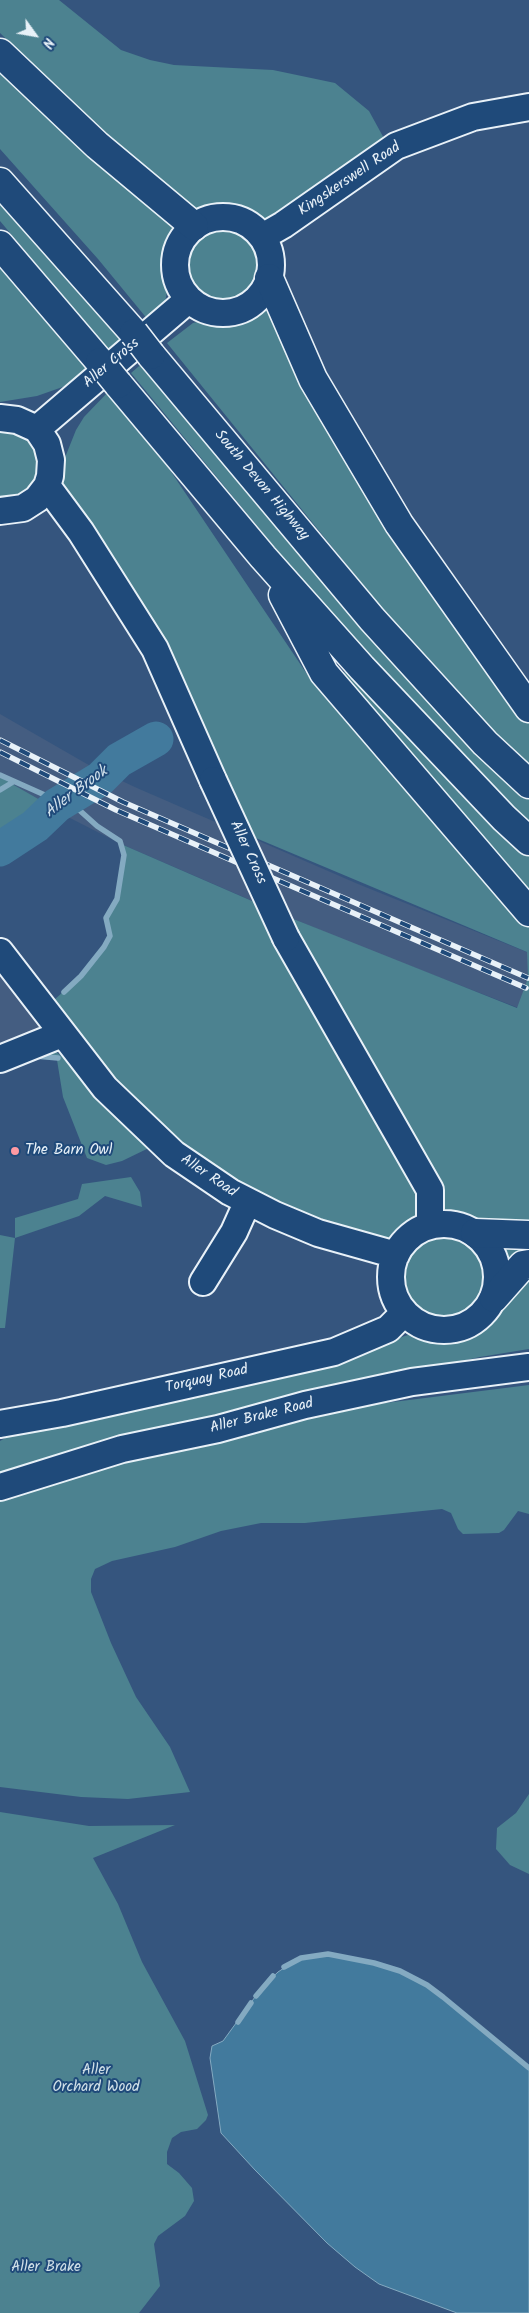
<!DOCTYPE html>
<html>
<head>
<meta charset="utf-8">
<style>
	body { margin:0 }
	#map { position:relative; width:529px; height:2313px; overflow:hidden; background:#35557e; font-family:Kalam,sans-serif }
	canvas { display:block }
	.north { position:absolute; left:10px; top:10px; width:50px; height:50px; -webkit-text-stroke:4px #1f4a7a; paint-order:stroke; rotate:122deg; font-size:14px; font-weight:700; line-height:20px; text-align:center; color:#e8f1f8 }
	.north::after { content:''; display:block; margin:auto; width:18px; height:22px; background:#e8f1f8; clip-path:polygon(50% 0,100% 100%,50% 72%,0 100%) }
</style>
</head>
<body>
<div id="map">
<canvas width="529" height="2313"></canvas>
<div class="north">N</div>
</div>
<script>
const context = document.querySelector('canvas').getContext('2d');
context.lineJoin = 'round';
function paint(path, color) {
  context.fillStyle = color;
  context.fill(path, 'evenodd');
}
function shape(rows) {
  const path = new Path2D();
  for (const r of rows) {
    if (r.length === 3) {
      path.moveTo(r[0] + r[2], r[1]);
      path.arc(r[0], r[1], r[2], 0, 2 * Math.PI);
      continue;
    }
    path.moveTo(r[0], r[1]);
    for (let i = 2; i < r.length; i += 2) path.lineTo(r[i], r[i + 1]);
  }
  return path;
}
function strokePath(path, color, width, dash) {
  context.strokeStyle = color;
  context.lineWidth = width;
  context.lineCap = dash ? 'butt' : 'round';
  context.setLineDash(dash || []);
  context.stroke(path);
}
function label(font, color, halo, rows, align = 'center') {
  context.font = font + ' Kalam,sans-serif';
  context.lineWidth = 4;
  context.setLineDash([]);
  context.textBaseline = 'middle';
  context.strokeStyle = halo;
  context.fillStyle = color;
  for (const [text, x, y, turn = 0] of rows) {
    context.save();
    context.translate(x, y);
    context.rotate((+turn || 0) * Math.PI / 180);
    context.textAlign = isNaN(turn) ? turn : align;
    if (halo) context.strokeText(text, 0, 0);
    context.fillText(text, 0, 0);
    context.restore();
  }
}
paint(shape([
	[0,714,94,768,137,788,358,884,529,953,529,1012,338,938,121,844,70,818,0,777],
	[0,952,42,1023,26,1049,0,1059]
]), '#445d81');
paint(shape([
	[0,0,59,0,121,50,150,60,174,65,273,70,335,83,369,111,386,142,270,222,262,221,239,210,224,208,194,215,127,155,0,33],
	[0,66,178,227,167,250,165,266,167,292,165,302,158,313,149,321,98,259,0,149],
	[0,187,129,338,111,353,0,221],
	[222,265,37],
	[0,263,91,370,74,383,37,396,0,402],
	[268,291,518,712,529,722,529,765,494,734,384,611,167,343,193,323,205,320,236,318,250,311,261,302],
	[145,361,529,797,529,830,333,618,131,373],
	[109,391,143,430,313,683,529,927,529,1226,475,1225,464,1217,441,1214,296,936,291,918,517,1008,528,978,527,952,251,836,63,486,62,474,64,460,76,430,84,417],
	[0,425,35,436,42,485,0,506],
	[351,672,529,854,529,896,334,673],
	[0,777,54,808,35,826,0,849],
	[121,844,259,904,423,1192,422,1222,413,1226,393,1244,319,1225,223,1176,176,1139,131,1097,64,1015,54,1000,81,976,104,947,110,936,106,921,117,899,124,855],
	[26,1049,56,1052,70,1062,153,1146,122,1161,106,1165,87,1158,63,1097,57,1060,28,1057],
	[131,1177,140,1192,142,1207,105,1196,79,1216,15,1238,5,1328,0,1328,0,1235,15,1238,15,1218,78,1199,82,1184],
	[445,1278,47],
	[492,1240,529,1241,529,1257,502,1281,501,1259],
	[529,1270,529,1349,480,1357,430,1368,0,1481,0,1441,26,1426,338,1358,417,1332,434,1336,453,1336,473,1328,487,1317,497,1302],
	[529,1385,529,1514,518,1511,504,1530,499,1533,463,1534,458,1529,451,1513,442,1509,305,1523,261,1523,221,1531,175,1547,112,1561,95,1569,91,1579,91,1592,111,1643,136,1697,170,1747,190,1792,128,1799,81,1797,0,1787,0,1487,329,1410],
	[529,1794,529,1874,510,1865,496,1849,497,1828,516,1813],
	[0,1812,89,1826,175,1825,93,1858,118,1904,142,1962,185,2041,208,2115,206,2120,197,2129,181,2132,172,2138,167,2152,167,2164,179,2173,192,2188,194,2201,185,2216,158,2236,154,2244,160,2286,139,2313,0,2313]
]), '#4c8290');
const water = shape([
	[319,1955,337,1955,374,1963,400,1971,421,1981,449,2001,529,2068,529,2313,457,2313,379,2284,355,2267,327,2243,255,2170,221,2133,210,2058,212,2046,223,2041,263,1986,278,1972,293,1962,319,1955]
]);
paint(water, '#427a9d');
strokePath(water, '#84aac1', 1);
strokePath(shape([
	[0,775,47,796,57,805],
	[0,790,13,782],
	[64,992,81,976,104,947,110,936,106,918,117,899,124,855,120,841,97,826,67,799],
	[35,1056,58,1058],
	[284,1967,301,1958,328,1954,374,1963,400,1971,427,1985,443,1997,529,2068],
	[256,1996,273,1976],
	[238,2022,251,2003]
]), '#84aac1', 5.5);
strokePath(shape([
	[0,849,35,826,57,805,100,779,119,760,156,739]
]), '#427a9d', 35);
const minor = shape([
	[223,265,48],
	[262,237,283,225,396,146,473,117,529,107],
	[0,418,17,420,37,429,47,444,51,460,50,476,47,486,37,499,23,508,0,511],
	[37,429,188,300],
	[47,486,81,532,155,649,213,780],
	[286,938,430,1190,430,1225],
	[0,952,105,1088,174,1154,230,1192,275,1215,318,1233,396,1255],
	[0,1059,62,1034],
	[444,1277,53],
	[203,1282,234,1232,247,1203],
	[0,1424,62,1413,334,1352,388,1329,404,1313],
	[0,1487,122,1449,218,1429,305,1405,412,1382,529,1367]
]);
const highway = shape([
	[0,53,97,145,194,226],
	[0,182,134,333],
	[0,245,100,362],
	[269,278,313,379,399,524,529,708],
	[151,355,372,619,485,743,529,784],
	[118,384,263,557,362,668,504,818,529,841],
	[283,595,324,673,529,912],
	[475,1233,529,1235],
	[494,1298,523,1265,529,1264]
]);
strokePath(minor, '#e8f1f8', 30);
strokePath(highway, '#e8f1f8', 31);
strokePath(minor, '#1f4a7a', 26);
strokePath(highway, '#1f4a7a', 28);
const rail = shape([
	[0,740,123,802,528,978],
	[0,752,116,810,526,988]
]);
strokePath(rail, '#e8f1f8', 5.5);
strokePath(rail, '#1f4a7a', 4, [11]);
const minorBridge = shape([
	[213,780,286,938]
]);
const highwayBridge = shape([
	[134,333,151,355],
	[100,362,118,384]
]);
strokePath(minorBridge, '#e8f1f8', 30, []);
strokePath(highwayBridge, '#e8f1f8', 31, []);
strokePath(minorBridge, '#1f4a7a', 26);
strokePath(highwayBridge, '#1f4a7a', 28);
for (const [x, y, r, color] of [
	[15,1151,5,"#ff9aa2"]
]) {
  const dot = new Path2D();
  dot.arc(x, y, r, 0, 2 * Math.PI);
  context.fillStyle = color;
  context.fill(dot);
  strokePath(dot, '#1f4a7a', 2);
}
label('15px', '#e8f1f8', '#1f4a7a', [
	["Kingskerswell Road",350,180,-34],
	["Aller Cross",112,364,-40],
	["South Devon Highway",261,486,50],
	["Aller Cross",247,853,65],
	["Aller Road",208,1177,34],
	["Torquay Road",207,1380,-13],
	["Aller Brake Road",262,1417,-14]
]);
label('15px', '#e8f1f8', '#1f4a7a', [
	["The Barn Owl",25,1151]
], 'left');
label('15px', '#d1e0e8', '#1f4a7a', [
	["Aller",96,2071],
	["Orchard Wood",96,2088],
	["Aller Brake",46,2268]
]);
label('italic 16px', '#cfdfea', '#1f4a7a', [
	["Aller Brook",77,793,-37]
]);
</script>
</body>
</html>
